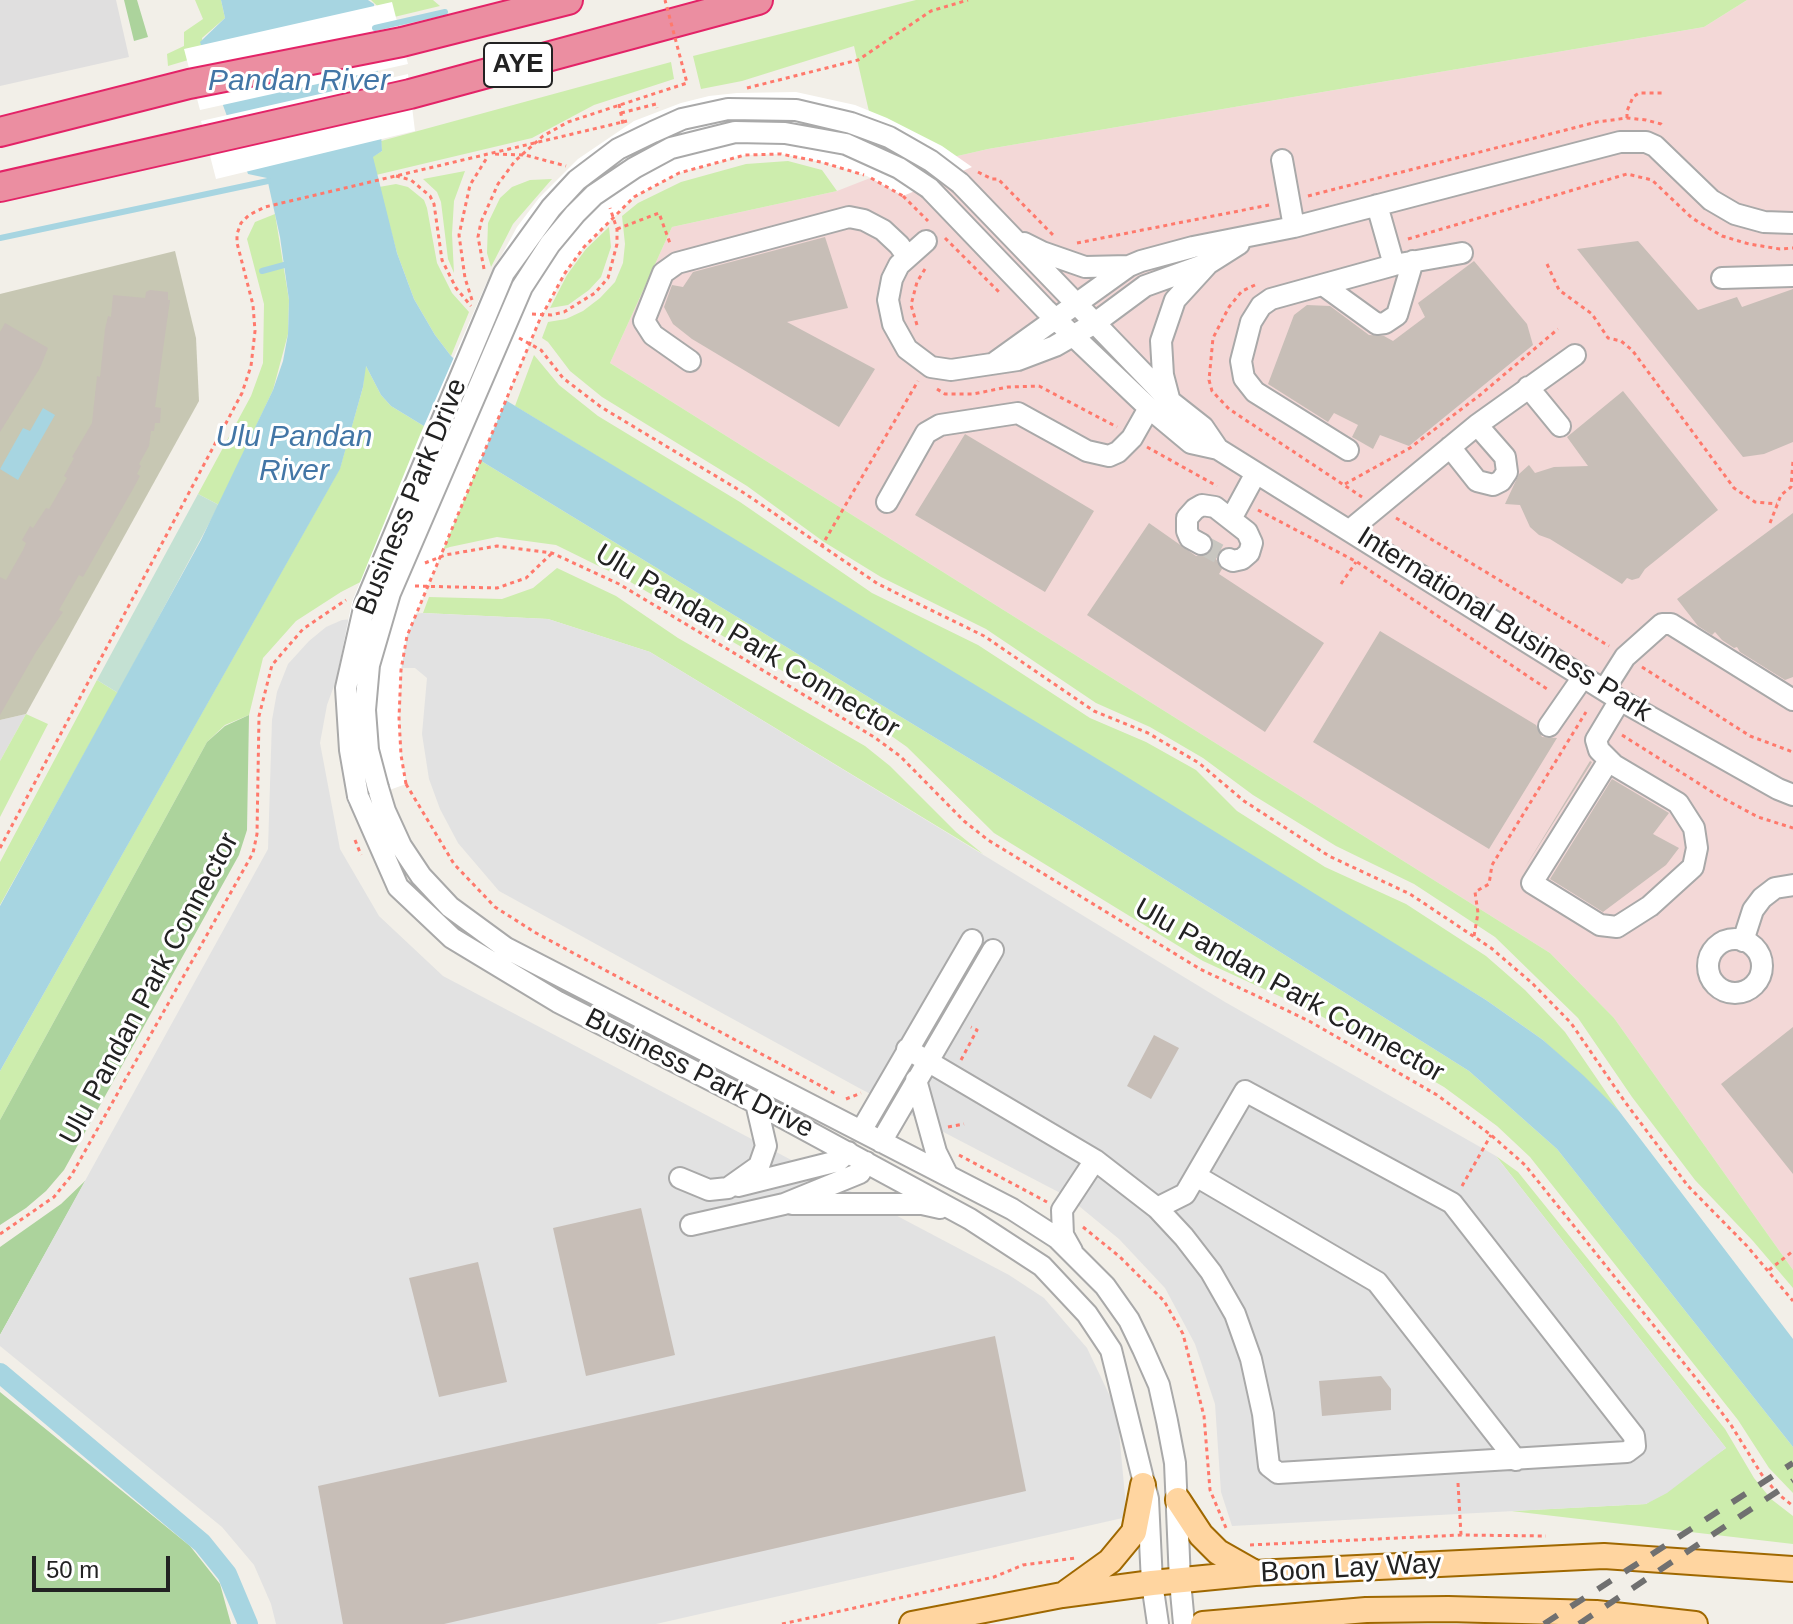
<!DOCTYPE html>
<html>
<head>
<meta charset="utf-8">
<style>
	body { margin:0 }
	#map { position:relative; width:1793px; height:1624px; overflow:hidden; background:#f2efe8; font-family:Helvetica,sans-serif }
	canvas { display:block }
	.scale { position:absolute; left:32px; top:1556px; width:138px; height:36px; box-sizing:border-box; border:4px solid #222; border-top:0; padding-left:10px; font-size:24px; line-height:28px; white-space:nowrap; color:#222; -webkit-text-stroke:6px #fff; paint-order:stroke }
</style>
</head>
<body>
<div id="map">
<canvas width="1793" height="1624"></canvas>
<div class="scale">50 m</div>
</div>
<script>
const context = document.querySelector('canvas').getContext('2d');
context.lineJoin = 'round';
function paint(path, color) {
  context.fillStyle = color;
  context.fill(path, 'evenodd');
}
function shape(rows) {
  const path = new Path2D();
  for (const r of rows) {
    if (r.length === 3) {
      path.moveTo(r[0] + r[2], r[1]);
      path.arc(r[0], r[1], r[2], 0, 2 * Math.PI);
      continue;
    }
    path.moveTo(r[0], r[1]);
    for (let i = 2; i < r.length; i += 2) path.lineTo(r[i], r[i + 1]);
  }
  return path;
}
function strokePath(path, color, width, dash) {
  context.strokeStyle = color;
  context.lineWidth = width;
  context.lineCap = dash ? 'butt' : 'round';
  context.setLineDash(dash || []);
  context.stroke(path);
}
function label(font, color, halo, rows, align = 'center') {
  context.font = font + ' Helvetica,sans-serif';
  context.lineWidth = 6;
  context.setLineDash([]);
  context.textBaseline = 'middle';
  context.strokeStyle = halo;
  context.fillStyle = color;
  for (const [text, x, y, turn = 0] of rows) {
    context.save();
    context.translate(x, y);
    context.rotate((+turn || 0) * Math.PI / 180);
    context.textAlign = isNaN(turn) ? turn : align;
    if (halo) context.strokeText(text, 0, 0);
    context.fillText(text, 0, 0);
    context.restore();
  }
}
paint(shape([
	[0,0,116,0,129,57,0,86],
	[26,714,0,761,0,720]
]), '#e0dfdf');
paint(shape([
	[1747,0,1793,0,1793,1270,1614,1018,1550,953,610,363,672,227,837,191,883,173,988,149,1704,27]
]), '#f3d8d7');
paint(shape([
	[175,251,196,338,199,401,26,714,0,720,0,294]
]), '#c7c7b3');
paint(shape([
	[195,0,221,0,225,18,202,38,205,55,168,66,167,54,184,46,184,32,203,19],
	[371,0,433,0,440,6,390,18],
	[916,0,1747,0,1704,27,988,149,883,173,854,46,742,81,701,89,693,56],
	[671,62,674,79,594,105,532,138,376,175,372,157,382,151,381,141],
	[788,161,822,170,837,191,672,227,610,363,1550,953,1614,1018,1793,1270,1793,1288,1753,1241,1695,1180,1632,1097,1578,1018,1495,937,1414,884,1336,846,1253,795,1203,758,1150,727,1096,703,986,629,881,577,824,542,747,486,602,397,570,371,548,342,542,338,548,322,566,319,583,311,600,298,615,282,623,263,625,244,622,216,638,203,681,182,746,164],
	[465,171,454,201,452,234,454,273,448,259,441,202,437,192,423,179],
	[552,179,513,224,491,267,487,253,488,223,500,198,512,187,530,180],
	[396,184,408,187,424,200,427,208,437,263,452,293,469,312,451,356,435,335,414,299,397,253,379,187],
	[275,214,289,300,288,334,273,390,219,505,198,494,251,396,263,363,264,304,247,239,255,222],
	[609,227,611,247,601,277,589,290,568,305,550,308,567,275,586,249],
	[534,355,559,385,598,416,740,502,872,593,978,645,1090,718,1146,742,1196,770,1237,811,1325,867,1406,904,1486,956,1525,990,1565,1032,1619,1111,1543,1040,1486,1000,515,406],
	[365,364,381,395,391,406,1080,826,1469,1071,1557,1149,1793,1447,1793,1493,1769,1468,1738,1420,1530,1157,1497,1126,1444,1087,1314,1012,1203,961,994,833,907,747,880,728,627,580,556,545,497,537,450,547,380,572,341,592,296,621,263,658,249,715,225,725,207,742,0,1120,0,1071,340,468,363,387],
	[557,568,616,596,678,638,865,746,890,766,956,832,983,854,650,652,548,619,423,613,429,597,502,599,533,588],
	[97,680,118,693,0,905,0,862],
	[26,714,48,724,0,817,0,761],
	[1496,1156,1518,1172,1725,1429,1754,1478,1771,1499,1793,1516,1793,1544,1511,1511,1646,1504,1726,1448]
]), '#cdedad');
paint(shape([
	[124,0,137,0,148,37,134,41],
	[249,715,247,830,239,855,64,1170,46,1191,26,1208,0,1225,0,1120,207,742,225,726],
	[86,1180,0,1335,0,1247,61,1204],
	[0,1392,190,1546,220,1584,231,1624,0,1624]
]), '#acd39c');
paint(shape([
	[198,494,219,505,118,693,97,680]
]), '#c4e1d3');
paint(shape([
	[423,613,548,619,650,652,1225,1002,1496,1156,1726,1448,1667,1493,1646,1504,1232,1526,1221,1492,1215,1404,1195,1344,1165,1288,1119,1239,1068,1197,859,1088,499,891,458,843,440,809,429,779,422,734,427,678,415,668,354,668,338,675,327,705,320,743,340,849,379,916,443,976,1009,1275,1044,1298,1087,1348,1117,1411,1127,1517,656,1624,276,1624,271,1604,254,1565,222,1527,0,1346,0,1335,268,849,272,720,277,692,288,664,309,641,326,627,342,620]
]), '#e2e2e2');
paint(shape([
	[221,0,368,0,374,4,382,151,373,157,397,253,414,299,435,335,451,356,484,387,1119,772,1486,1000,1543,1040,1584,1076,1619,1111,1793,1339,1793,1447,1557,1149,1469,1071,1080,826,391,406,381,395,366,366,363,387,340,469,0,1071,0,906,201,540,273,390,283,361,288,334,289,300,280,237,267,178,248,174,200,42,225,18],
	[43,408,55,415,18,480,0,469,23,428,30,431]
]), '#a7d5e1');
paint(shape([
	[392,2,408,64,200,110,184,49],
	[408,74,415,131,216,179,201,121],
	[796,92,855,105,887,118,942,146,972,167,903,196,867,176,821,162,781,154,745,155,679,173,634,197,584,247,565,273,540,319,407,636,401,670,399,718,401,755,406,784,348,805,337,734,338,671,352,602,420,435,486,284,517,227,539,198,578,159,634,121,681,103,709,96,737,93]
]), '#fff');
strokePath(shape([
	[375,28,445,12],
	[0,238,268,181],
	[262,271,284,265]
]), '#a7d5e1', 6);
strokePath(shape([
	[0,1373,202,1543,227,1574,248,1624]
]), '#a7d5e1', 20);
paint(shape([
	[825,237,848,308,787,322,875,369,839,427,692,339,673,324,664,307,672,285,683,287,693,272],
	[1638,241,1698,310,1737,297,1742,307,1793,289,1793,442,1764,454,1743,457,1577,249],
	[1474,261,1527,324,1533,345,1409,446,1380,435,1373,449,1352,437,1358,425,1334,413,1328,422,1268,384,1294,315,1307,305,1330,306,1369,335,1384,336,1393,341,1425,317,1418,303],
	[150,290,168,292,168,300,170,300,155,407,161,408,160,423,155,423,154,431,151,431,149,446,139,464,141,466,137,474,140,476,133,489,83,577,79,575,59,610,63,612,36,652,0,715,0,577,6,580,23,550,26,543,22,540,30,526,33,528,46,508,49,509,67,478,64,476,74,458,72,457,92,423,97,376,100,377,105,329,108,316,111,317,113,295,145,298,146,292],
	[5,323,48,348,40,368,0,432,0,332],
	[1623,391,1718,510,1645,569,1639,578,1632,580,1627,578,1622,584,1550,539,1539,535,1530,527,1520,505,1505,504,1519,474,1529,465,1535,473,1554,467,1588,466,1567,437],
	[965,434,1094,511,1045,592,915,515],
	[1793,513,1793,677,1785,680,1740,652,1737,647,1734,648,1722,640,1715,632,1712,635,1698,626,1677,599],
	[1149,523,1196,556,1208,555,1214,544,1221,549,1216,559,1222,569,1219,574,1324,643,1265,732,1087,615],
	[1380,631,1536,725,1542,737,1557,738,1489,849,1313,742],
	[1590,761,1592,762,1524,869],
	[1612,779,1669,813,1653,834,1679,848,1666,865,1603,912,1550,879],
	[1793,1027,1793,1174,1721,1084],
	[1154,1035,1179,1048,1151,1099,1127,1086],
	[641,1208,675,1355,586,1376,553,1228],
	[478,1262,507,1382,439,1397,409,1278],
	[995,1336,1026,1491,444,1624,343,1624,318,1486],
	[1381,1376,1391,1389,1391,1410,1322,1416,1319,1381]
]), '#c7beb7');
strokePath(shape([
	[1201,544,1229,559]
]), '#c8c6c0', 20, [20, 10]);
const minor = shape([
	[1282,160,1294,227],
	[960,183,1170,401,1203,427,1218,449],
	[929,188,1045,309,1149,408,1191,443,1218,449,1620,700,1778,789,1793,795],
	[1377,205,1394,265],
	[926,241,899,265,892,279,888,300,893,324,907,349,931,367,951,370,1018,360,1055,346,1095,323,1145,286,1209,263,1239,244],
	[1024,243,1042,252,1085,267,1129,266],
	[1722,278,1793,276],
	[1323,285,1377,324,1385,323,1397,315,1413,261],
	[690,361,653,335,644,321,663,273,677,263,849,217,864,220,883,230,899,245,907,256],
	[994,363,1129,266,1141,261,1193,247,1294,227,1620,142,1646,142,1655,146,1711,200,1735,214,1764,222,1793,223],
	[1528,387,1560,426],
	[1169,398,1163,375,1161,341,1175,300,1207,265],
	[1450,447,1477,481,1493,485,1501,481,1507,472,1505,457,1477,425],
	[1348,450,1255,392,1244,378,1241,361,1251,322,1261,306,1271,299,1394,265,1462,253],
	[887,502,926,433,940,425,1018,413,1087,451,1109,456,1118,452,1132,438,1149,408],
	[1231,519,1256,473],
	[1350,530,1477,425,1575,355],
	[1201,544,1190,538,1187,531,1187,518,1195,509,1202,505,1215,507,1247,532,1252,543,1249,553,1242,559,1233,561,1229,559],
	[1604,690,1625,657,1662,624,1671,624,1793,700],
	[1549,726,1583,677],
	[1609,760,1532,883,1600,925,1617,927,1650,906,1693,867,1697,848,1694,828,1678,803,1614,765,1599,750,1596,740,1620,700],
	[378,788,385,811,401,846,421,876,450,907,506,948,1012,1209,1057,1238,1105,1286,1129,1320,1143,1349,1159,1385,1167,1421,1175,1463,1180,1581,1184,1624],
	[358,796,398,887,452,938,558,1002,756,1103,970,1219,1042,1266,1087,1314,1111,1350,1148,1499,1152,1583,1158,1624],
	[1735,966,27],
	[1743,941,1753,910,1762,898,1775,888,1793,885],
	[907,1049,1095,1160,1157,1208,1184,1237,1211,1272,1235,1314,1251,1359,1263,1414,1269,1466,1278,1473,1627,1452,1635,1446,1634,1436,1452,1203,1245,1091,1185,1194,1157,1208],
	[916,1080,936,1152,948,1176],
	[861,1131,972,940],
	[881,1142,993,950],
	[1196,1176,1377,1282,1516,1460],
	[680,1178,709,1190,728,1188,759,1166,766,1146,756,1103],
	[738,1186,838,1161,848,1152],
	[792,1204,922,1204,940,1208],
	[691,1225,784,1204,860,1173,866,1162],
	[1072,1251,1063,1235,1062,1210,1095,1160]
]);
const major = shape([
	[1178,1500,1201,1535,1218,1552,1255,1573],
	[1067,1592,1110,1561,1134,1532,1143,1485],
	[912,1624,1062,1595,1152,1583,1255,1573,1604,1556,1793,1569],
	[1203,1624,1366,1610,1448,1609,1596,1613,1695,1624]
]);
const highway = shape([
	[0,132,189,84,402,42,568,0],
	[0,187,410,94,758,0]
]);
strokePath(minor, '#a9a9a9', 24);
strokePath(major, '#9f6800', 28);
strokePath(highway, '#e32367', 32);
strokePath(shape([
	[747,88,858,60,931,11,968,0],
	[621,113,656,104,657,108],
	[1627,118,1627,111,1633,97,1639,93,1662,93],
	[495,154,525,155,566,166],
	[978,172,992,179,998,179,1053,235],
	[396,176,411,180,430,196,434,204,442,260,456,288,471,306],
	[903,196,928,221],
	[1308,196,1597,122,1627,118,1646,120,1661,124,1664,127],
	[617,229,659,213,671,246],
	[945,238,999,292],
	[1408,239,1627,174,1652,180,1692,218,1722,236,1749,244,1780,249,1793,248],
	[1077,243,1269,205],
	[1547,264,1559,290,1592,314,1608,338,1621,341,1632,350,1734,488,1755,502,1777,504],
	[1255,285,1242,291,1229,307,1213,338,1209,380,1212,391,1229,409,1362,497],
	[472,300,465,278,459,235,470,185,488,156],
	[532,314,551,315,564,312,595,293,608,278,617,244,617,229,610,208],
	[917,325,911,305,917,282,925,269],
	[519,338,541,350,563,378,601,407,744,493,878,584,984,636,1094,711,1148,733,1199,763,1244,801,1329,856,1410,894,1491,948,1532,983,1571,1023,1625,1102,1688,1186,1747,1246,1793,1301],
	[937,389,945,394,973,394,1008,387,1039,386,1117,427],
	[1147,447,1217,486],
	[1345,484,1410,448,1480,395,1558,329],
	[1258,510,1357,562,1550,691],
	[1396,518,1609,646],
	[1770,523,1781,495,1791,487,1793,461],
	[821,547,918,381],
	[425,563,445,555,497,546,552,553,619,584,874,737,900,756,964,821,988,840,1200,969,1309,1021,1437,1095,1491,1135,1525,1165,1699,1382,1731,1425,1762,1475,1777,1493,1793,1506],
	[1341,584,1356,562],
	[415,586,497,588,526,578,552,553],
	[1642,667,1750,736,1793,752],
	[1622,735,1717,795,1758,817,1793,828],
	[406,784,454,864,495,907,536,933,836,1094],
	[355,840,361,855],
	[0,848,242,393,251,366,255,331,253,305,237,243,237,234,241,223,249,215,265,207,627,121],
	[1474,936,1478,913,1475,892,1489,884,1492,865,1586,712],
	[961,1060,977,1030,971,1027],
	[846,1099,861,1093],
	[948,1127,964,1124],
	[959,1155,1047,1202],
	[1462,1186,1491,1135],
	[1083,1227,1120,1257,1164,1301,1183,1334,1204,1416,1210,1490,1226,1528],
	[0,1234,54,1197,71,1176,253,853,257,834,259,716,272,665,303,629,346,600],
	[1769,1270,1793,1251],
	[1458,1483,1461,1535],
	[1250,1545,1461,1535,1546,1536],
	[782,1624,994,1577,1023,1565,1076,1558]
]), '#ff796c', 3, [4, 4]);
strokePath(minor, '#fff', 20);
strokePath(major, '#ffd5a0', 24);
strokePath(highway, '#eb8ea1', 28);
strokePath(shape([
	[1544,1624,1793,1463],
	[1579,1624,1793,1481]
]), '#707070', 6, [16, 16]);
const minorBridge = shape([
	[378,788,368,750,365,710,369,665,390,593,522,287,550,244,575,214,594,195,634,168,671,148,735,132,785,133,846,144,899,168,929,188],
	[358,796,350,750,346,688,365,604,504,273,551,208,577,180,618,149,653,132,682,119,728,109,796,110,851,123,889,137,931,161,960,183]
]);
strokePath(minorBridge, '#a9a9a9', 24, []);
strokePath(shape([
	[619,104,623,124],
	[871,178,903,196],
	[484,269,478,237,481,222,498,184,515,161,543,136,568,122,687,83,665,0],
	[406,784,401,755,399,718,401,670,407,636,540,319,565,273,584,247,634,197,679,173,745,155,781,154,821,162,864,175]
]), '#ff796c', 3, [4, 4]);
strokePath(minorBridge, '#fff', 20);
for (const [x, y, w] of [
	[518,65,68]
]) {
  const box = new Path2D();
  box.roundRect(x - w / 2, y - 22, w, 44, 6);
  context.fillStyle = '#fff';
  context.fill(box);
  strokePath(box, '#222', 2);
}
label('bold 26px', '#222', null, [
	["AYE",518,65]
]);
label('28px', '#222', '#fff', [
	["Business Park Drive",412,497,-68],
	["International Business Park",1504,625,32],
	["Ulu Pandan Park Connector",747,642,31],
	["Ulu Pandan Park Connector",150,989,-62],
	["Ulu Pandan Park Connector",1289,991,29],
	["Business Park Drive",699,1074,27],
	["Boon Lay Way",1351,1569,-3]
]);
label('italic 30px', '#4376a6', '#fff', [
	["Pandan River",299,82],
	["Ulu Pandan",294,438],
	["River",294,472]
]);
</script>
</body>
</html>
